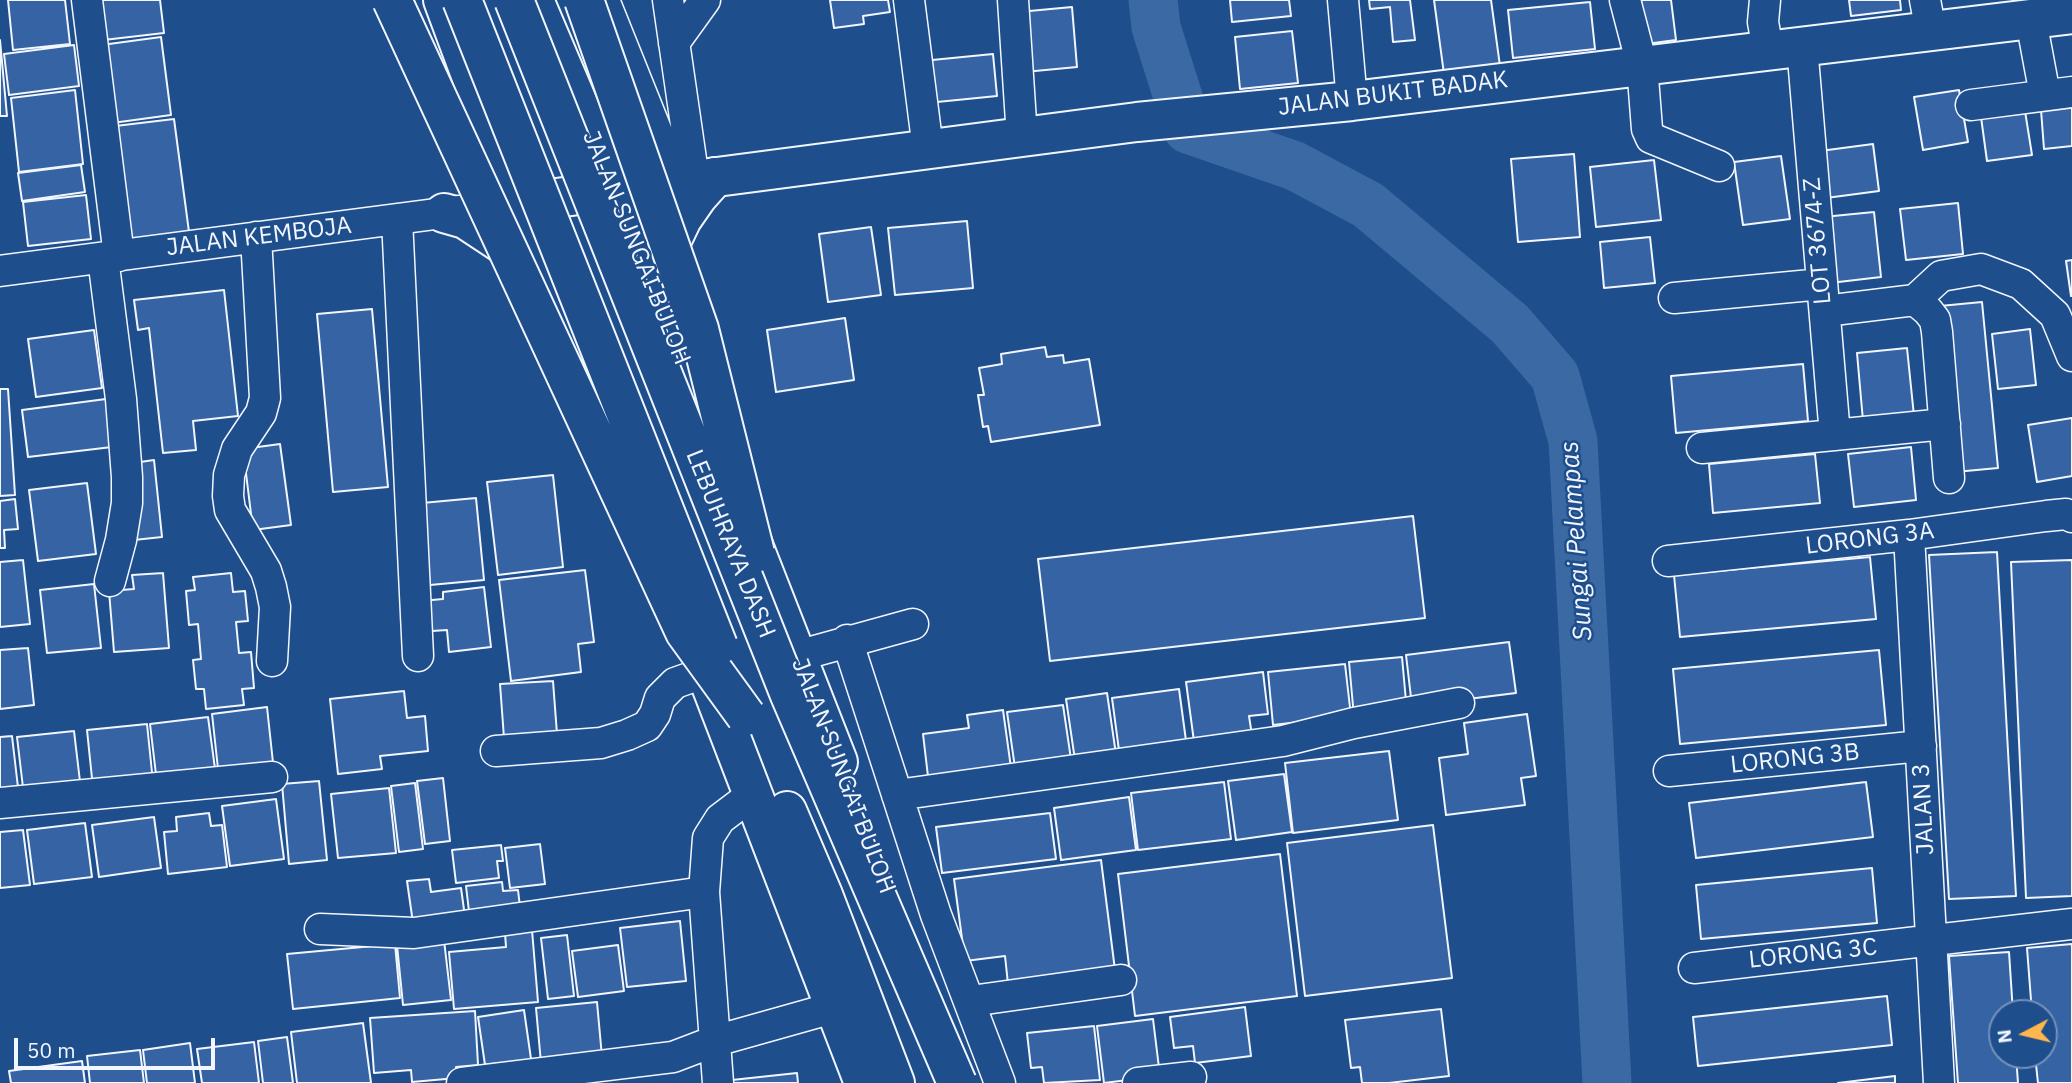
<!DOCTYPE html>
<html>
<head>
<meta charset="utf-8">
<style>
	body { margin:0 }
	#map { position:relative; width:2072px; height:1083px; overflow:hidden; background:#1f4e8c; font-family:"IBM Plex Sans",sans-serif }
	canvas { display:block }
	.north { position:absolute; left:1988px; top:999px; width:70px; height:70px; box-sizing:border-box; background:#1f4e8c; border:2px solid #7391ba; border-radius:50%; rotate:263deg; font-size:19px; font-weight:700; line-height:28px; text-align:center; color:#f2f6ff }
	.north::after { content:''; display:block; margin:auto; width:24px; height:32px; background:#ffb74d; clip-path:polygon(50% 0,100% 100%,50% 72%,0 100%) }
	.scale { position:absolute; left:14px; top:1038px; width:201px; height:32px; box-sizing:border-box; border:4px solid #f2f6ff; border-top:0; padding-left:9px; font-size:21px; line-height:24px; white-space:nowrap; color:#f2f6ff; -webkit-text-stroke:5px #1f4e8c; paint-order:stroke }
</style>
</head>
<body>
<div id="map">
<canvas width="2072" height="1083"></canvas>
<div class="north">N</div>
<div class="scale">50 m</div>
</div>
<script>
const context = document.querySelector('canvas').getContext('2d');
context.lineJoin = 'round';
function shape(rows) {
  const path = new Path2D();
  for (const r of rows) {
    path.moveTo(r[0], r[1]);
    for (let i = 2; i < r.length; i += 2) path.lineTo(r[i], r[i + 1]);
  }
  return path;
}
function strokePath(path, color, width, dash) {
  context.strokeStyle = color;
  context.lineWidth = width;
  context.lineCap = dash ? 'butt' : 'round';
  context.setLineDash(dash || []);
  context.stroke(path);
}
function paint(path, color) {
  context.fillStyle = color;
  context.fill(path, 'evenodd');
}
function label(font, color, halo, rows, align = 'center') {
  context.font = font + ' "IBM Plex Sans",sans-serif';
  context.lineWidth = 5;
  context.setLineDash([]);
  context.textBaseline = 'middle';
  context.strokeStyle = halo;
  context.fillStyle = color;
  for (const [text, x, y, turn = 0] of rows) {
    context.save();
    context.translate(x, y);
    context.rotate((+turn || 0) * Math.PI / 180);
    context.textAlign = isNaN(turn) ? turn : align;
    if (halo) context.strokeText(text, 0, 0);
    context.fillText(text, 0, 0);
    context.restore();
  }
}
strokePath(shape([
	[1153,0,1156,27,1188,129,1295,166,1368,205,1510,324,1555,376,1573,441,1607,1083]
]), '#3b69a3', 49);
const building = shape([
	[8,0,65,0,70,44,13,50,8,0],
	[90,0,160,0,164,33,95,41,90,0],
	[830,0,888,0,890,12,863,16,864,24,834,28,830,0],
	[1230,0,1289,0,1291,16,1232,22,1230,0],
	[1369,0,1410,0,1415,40,1393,42,1390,7,1370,9,1369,0],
	[1434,0,1491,0,1500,66,1444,74,1434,0],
	[1641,0,1671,0,1676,40,1646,44,1641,0],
	[1849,0,1900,0,1901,10,1851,16,1849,0],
	[1590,2,1595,49,1513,58,1508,10,1590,2],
	[1072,7,1077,67,1014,73,1008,13,1072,7],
	[1292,31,1298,83,1240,89,1235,37,1292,31],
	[161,37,171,115,105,124,94,46,161,37],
	[0,40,7,116,0,116,0,40],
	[74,45,79,86,9,95,4,54,74,45],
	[993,54,997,96,927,103,922,61,993,54],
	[75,90,83,164,19,172,11,98,75,90],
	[1959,90,1968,142,1923,150,1914,97,1959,90],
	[2072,107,2072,146,2044,149,2041,110,2072,107],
	[2025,111,2032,155,1987,161,1981,117,2025,111],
	[174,119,189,232,122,241,107,127,174,119],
	[1873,144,1879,191,1826,198,1820,151,1873,144],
	[1574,154,1580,237,1518,242,1511,159,1574,154],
	[1781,156,1790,219,1743,225,1734,162,1781,156],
	[1654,160,1661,220,1596,227,1590,167,1654,160],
	[81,165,85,192,22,201,18,173,81,165],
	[86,195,91,239,28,246,23,202,86,195],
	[1958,203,1963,254,1906,260,1900,209,1958,203],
	[1874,212,1881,277,1830,283,1823,217,1874,212],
	[967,221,973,288,895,295,888,228,967,221],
	[871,227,881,295,828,302,819,234,871,227],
	[1650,237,1655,283,1604,288,1600,242,1650,237],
	[2072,260,2072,296,2071,296,2066,261,2072,260],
	[224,290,238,416,193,421,196,450,163,453,149,328,138,330,134,300,224,290],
	[1982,302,1998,468,1955,472,1940,306,1982,302],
	[372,309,388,487,333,492,317,314,372,309],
	[845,318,854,380,776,392,767,330,845,318],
	[2030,329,2036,385,1998,389,1992,334,2030,329],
	[94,330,102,388,36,397,28,339,94,330],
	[1045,347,1047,357,1063,355,1064,363,1089,359,1100,425,991,442,988,426,983,427,978,395,984,395,979,368,1002,364,1001,354,1045,347],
	[1907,348,1914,416,1863,421,1857,353,1907,348],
	[1803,364,1808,421,1676,433,1671,376,1803,364],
	[0,389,8,389,15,495,0,496,0,389],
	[106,399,112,447,28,457,22,410,106,399],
	[2072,418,2072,476,2037,482,2028,425,2072,418],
	[280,444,291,525,253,530,243,449,280,444],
	[1911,447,1916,500,1854,507,1848,454,1911,447],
	[1815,454,1820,503,1713,513,1709,464,1815,454],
	[154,460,162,537,134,540,126,464,154,460],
	[553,475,563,567,498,575,487,482,553,475],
	[87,483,96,554,38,561,29,490,87,483],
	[476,498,484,580,430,585,422,503,476,498],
	[15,499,18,529,4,530,5,548,0,548,0,501,15,499],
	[1413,516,1425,618,1050,661,1038,559,1413,516],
	[1997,552,2016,896,1949,899,1929,555,1997,552],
	[1870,557,1876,619,1680,637,1674,575,1870,557],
	[23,560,30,624,0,627,0,562,23,560],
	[2072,560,2072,896,2026,898,2011,562,2072,560],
	[585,570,594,642,578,644,581,672,511,681,499,580,585,570],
	[163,573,169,648,114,652,109,591,134,589,132,575,163,573],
	[231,573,233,592,245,591,248,621,236,622,239,653,251,652,254,688,242,689,244,705,206,709,204,689,196,689,193,660,201,659,198,624,189,625,186,591,195,590,193,577,231,573],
	[94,584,101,648,47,653,40,590,94,584],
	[484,587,491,647,449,652,447,630,432,631,430,620,421,601,443,599,443,592,484,587],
	[1509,642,1516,693,1412,706,1406,655,1509,642],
	[28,648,34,705,0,709,0,650,28,648],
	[1879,650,1886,725,1680,744,1673,669,1879,650],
	[1402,657,1407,712,1354,717,1349,662,1402,657],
	[1345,664,1351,716,1273,725,1268,672,1345,664],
	[1263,672,1268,714,1249,716,1253,742,1195,749,1186,682,1263,672],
	[553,681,557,734,504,738,500,684,553,681],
	[1179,689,1187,748,1120,758,1112,698,1179,689],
	[404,691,407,718,425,716,428,751,380,756,382,769,338,774,330,699,404,691],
	[1107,693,1117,761,1076,767,1066,699,1107,693],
	[1063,705,1072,766,1016,775,1007,712,1063,705],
	[267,707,274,772,219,778,212,714,267,707],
	[1003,710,1012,775,929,785,923,734,969,728,967,715,1003,710],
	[1527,714,1536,776,1521,778,1525,805,1446,815,1439,758,1468,754,1464,723,1527,714],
	[208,717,216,776,157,783,150,724,208,717],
	[147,724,153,782,93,788,87,730,147,724],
	[74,731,81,790,24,796,17,737,74,731],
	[12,736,19,796,0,798,0,737,12,736],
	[1389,751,1398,820,1293,833,1285,763,1389,751],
	[1284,774,1292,832,1236,840,1228,781,1284,774],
	[443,778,450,841,425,844,417,781,443,778],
	[319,781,327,860,289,864,282,784,319,781],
	[1224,782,1231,839,1138,850,1131,793,1224,782],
	[1866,782,1873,837,1696,858,1689,803,1866,782],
	[415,783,423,849,399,852,391,786,415,783],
	[389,788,396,853,338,858,331,794,389,788],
	[1129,797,1136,850,1061,860,1054,808,1129,797],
	[276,799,284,859,230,866,222,806,276,799],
	[209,813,211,826,222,825,227,867,168,874,164,832,177,831,176,817,209,813],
	[1050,813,1056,859,942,873,936,827,1050,813],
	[154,817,161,868,99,877,92,825,154,817],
	[85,823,92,877,34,884,27,830,85,823],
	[1433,825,1452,978,1305,996,1287,843,1433,825],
	[23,830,30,885,0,888,0,832,23,830],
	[540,844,545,884,510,888,505,848,540,844],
	[501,845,503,861,497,861,499,878,456,883,452,850,501,845],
	[1280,854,1297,996,1135,1016,1118,874,1280,854],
	[1101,860,1115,970,1008,984,1005,956,965,961,954,879,1101,860],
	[1872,868,1877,923,1701,939,1696,885,1872,868],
	[429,879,431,892,461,888,466,924,414,930,407,881,429,879],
	[502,882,503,891,518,890,521,915,470,920,466,886,502,882],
	[680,921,686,981,627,987,620,928,680,921],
	[532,930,538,1002,454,1009,449,952,506,947,505,933,532,930],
	[567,935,574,996,548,999,541,938,567,935],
	[444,940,451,1000,403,1005,397,945,444,940],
	[395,944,400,998,293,1009,287,954,395,944],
	[2072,944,2072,1083,2038,1083,2035,1055,2044,1055,2044,1013,2032,1013,2027,948,2072,944],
	[618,945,624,991,578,997,572,951,618,945],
	[2009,952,2013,1013,2002,1013,2002,1055,2016,1055,2018,1083,1958,1083,1949,956,2009,952],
	[1887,996,1892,1045,1698,1066,1693,1017,1887,996],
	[597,1002,602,1057,541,1063,536,1008,597,1002],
	[1245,1007,1251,1056,1195,1063,1193,1046,1174,1048,1170,1017,1245,1007],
	[1441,1009,1449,1076,1389,1083,1362,1083,1360,1067,1351,1068,1345,1020,1441,1009],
	[524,1010,532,1066,501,1070,499,1063,485,1065,478,1017,524,1010],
	[475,1011,478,1065,456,1067,457,1078,412,1082,411,1070,374,1073,370,1018,475,1011],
	[1153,1019,1160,1076,1104,1083,1097,1026,1153,1019],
	[363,1023,371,1083,297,1083,291,1032,363,1023],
	[1094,1026,1100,1080,1044,1083,1042,1067,1031,1068,1027,1033,1094,1026],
	[287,1037,293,1083,263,1083,258,1041,287,1037],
	[254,1042,259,1083,202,1083,197,1049,254,1042],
	[190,1043,195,1083,147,1083,143,1050,190,1043],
	[140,1050,144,1083,90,1083,87,1056,140,1050],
	[82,1061,85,1083,11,1083,9,1071,82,1061],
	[797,1073,798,1083,732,1083,732,1080,797,1073],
	[1895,1076,1895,1083,1838,1083,1895,1076]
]);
paint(building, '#3563a3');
strokePath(building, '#f2f6ff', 2);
const minor = shape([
	[87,0,119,256],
	[604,0,677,182],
	[668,0,694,180],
	[909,0,928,149],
	[1013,0,1022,137],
	[1343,0,1352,101],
	[1625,0,1642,65,1647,129,1651,138,1719,166],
	[1765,0,1763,22,1768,50],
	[1925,0,1931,32],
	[2031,20,2045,95],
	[674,43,705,0],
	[1802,46,1835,435],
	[1971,105,2072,92],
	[397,219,418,656],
	[256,237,265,398,261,413,237,449,229,475,228,496,230,510,266,571,271,587,275,607,272,661],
	[103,258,121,399,127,477,127,503,121,540,110,581],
	[0,271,466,210],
	[1674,298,1822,284],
	[1915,300,1928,311,1935,320,1937,332,1949,478],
	[1825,311,1915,300,1941,276,1981,269,2021,284,2055,315,2072,356],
	[1702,448,1945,424],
	[1909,535,1939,1083],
	[1668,561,1909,535,2046,516,2066,514,2072,517],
	[847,640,936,915,1000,1083],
	[797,656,913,624],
	[496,751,601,743,627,735,647,726,655,714,660,698,675,683,706,672],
	[1669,771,1921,746],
	[897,795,1283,741,1354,723,1459,703],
	[0,803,272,777],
	[320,929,414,933,704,892],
	[1694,968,2072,924],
	[971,1001,1121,980],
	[462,1083,673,1057,715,1041,836,1007],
	[718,1083,704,892,708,838,720,819,753,794],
	[1138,1083,1191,1077]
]);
const major = shape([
	[518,203,1137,122,1352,101,2072,14]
]);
const highway = shape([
	[443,0,550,289,590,387],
	[534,0,615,191,716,449],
	[444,213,465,219,518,254],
	[662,268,670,244,682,219,698,196,715,177],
	[744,522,838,762],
	[705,670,864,1083],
	[787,811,823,895,895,1083]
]);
strokePath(minor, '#f2f6ff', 33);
strokePath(major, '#f2f6ff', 42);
strokePath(highway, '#f2f6ff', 42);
strokePath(minor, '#1f4e8c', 30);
strokePath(major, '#1f4e8c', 38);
strokePath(highway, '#1f4e8c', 38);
const highwayBridge = shape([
	[392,0,685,632,746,716],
	[462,0,718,646],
	[514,0,790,695,957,1083],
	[584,0,699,329,755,553]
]);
strokePath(highwayBridge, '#f2f6ff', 42, []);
strokePath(highwayBridge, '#1f4e8c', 38);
label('24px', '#f2f6ff', '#1f4e8c', [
	["JALAN BUKIT BADAK",1393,94,-7],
	["JALAN KEMBOJA",259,237,-7],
	["LOT 3674-Z",1818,241,-95],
	["JALAN SUNGAI BULOH",636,248,68],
	["LORONG 3A",1870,539,-7],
	["LEBUHRAYA DASH",730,544,68],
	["LORONG 3B",1795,759,-6],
	["JALAN SUNGAI BULOH",843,776,69],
	["JALAN 3",1924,809,-93],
	["LORONG 3C",1813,954,-6]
]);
label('italic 26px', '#f2f6ff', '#1f4e8c', [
	["Sungai Pelampas",1577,541,-94]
]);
</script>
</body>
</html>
